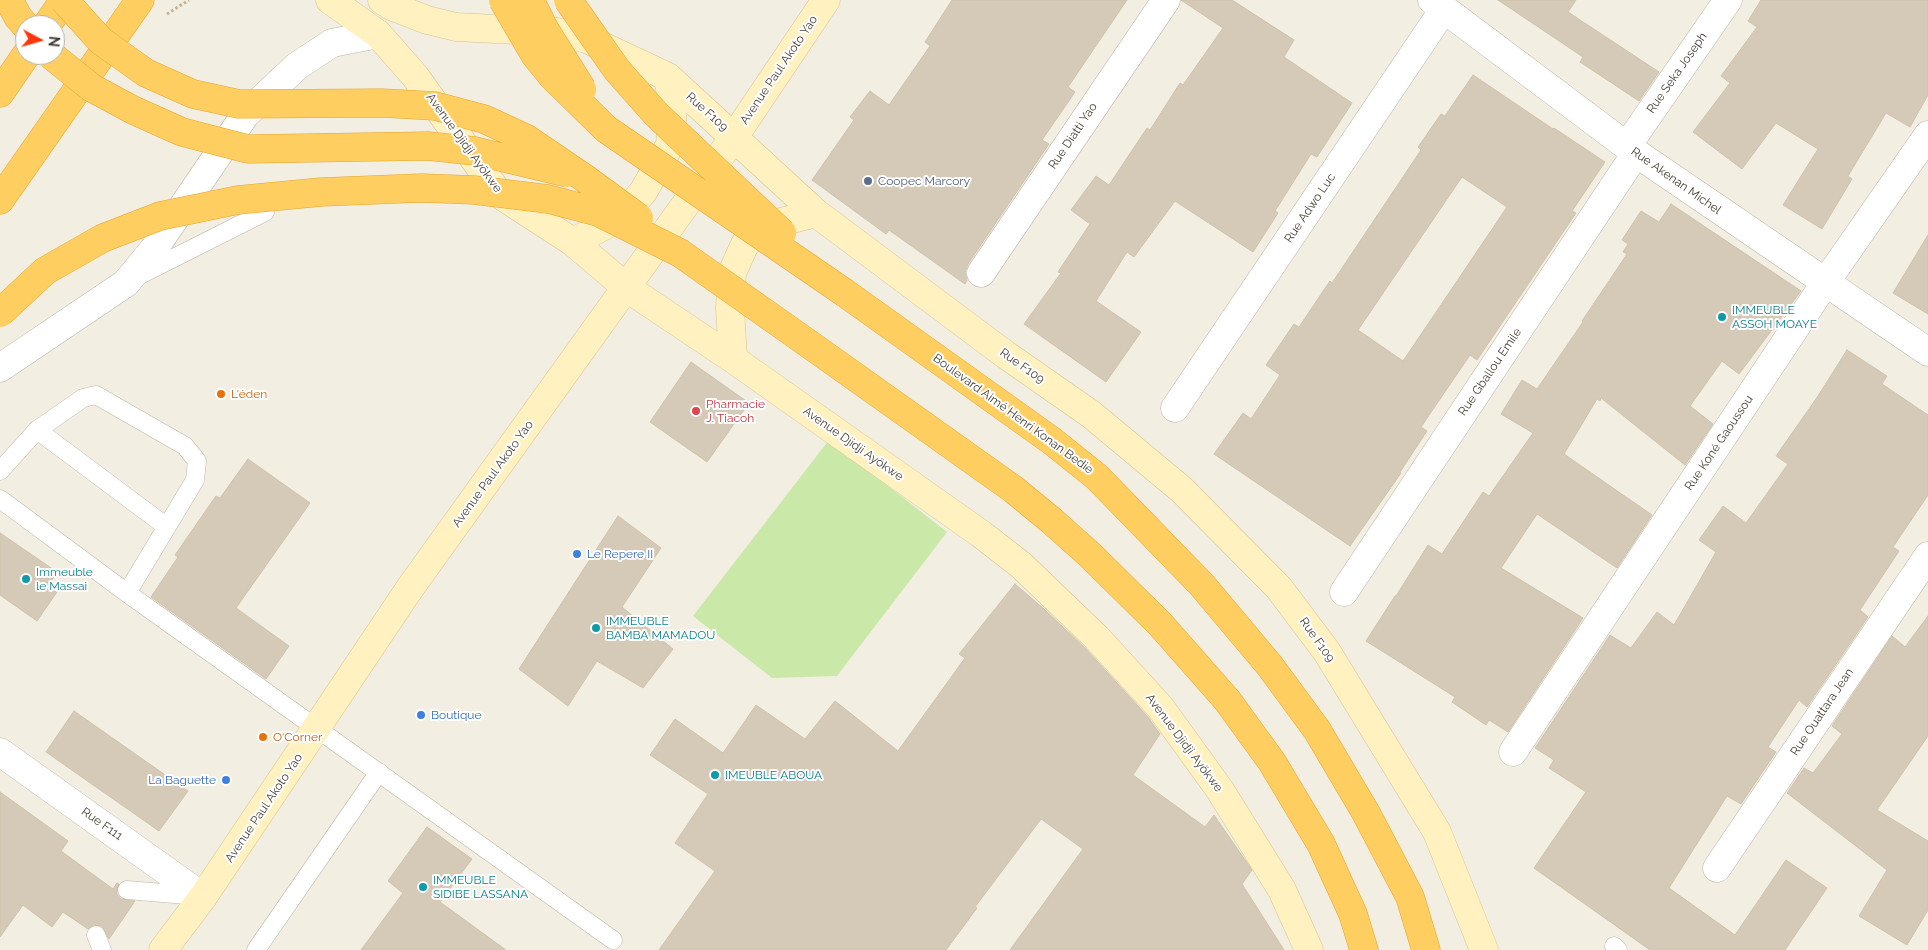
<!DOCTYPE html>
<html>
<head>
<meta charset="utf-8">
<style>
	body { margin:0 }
	#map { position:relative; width:1928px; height:950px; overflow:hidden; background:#f2eee2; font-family:Raleway,sans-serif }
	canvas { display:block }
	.north { position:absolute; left:15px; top:15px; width:50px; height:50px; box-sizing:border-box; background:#fff; border:1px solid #b4b2ad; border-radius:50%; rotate:96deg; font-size:14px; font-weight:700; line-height:20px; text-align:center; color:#443e33 }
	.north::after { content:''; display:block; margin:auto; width:18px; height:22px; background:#ff370d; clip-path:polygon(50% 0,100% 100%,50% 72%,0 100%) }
</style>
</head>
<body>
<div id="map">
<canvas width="1928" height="950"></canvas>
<div class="north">N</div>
</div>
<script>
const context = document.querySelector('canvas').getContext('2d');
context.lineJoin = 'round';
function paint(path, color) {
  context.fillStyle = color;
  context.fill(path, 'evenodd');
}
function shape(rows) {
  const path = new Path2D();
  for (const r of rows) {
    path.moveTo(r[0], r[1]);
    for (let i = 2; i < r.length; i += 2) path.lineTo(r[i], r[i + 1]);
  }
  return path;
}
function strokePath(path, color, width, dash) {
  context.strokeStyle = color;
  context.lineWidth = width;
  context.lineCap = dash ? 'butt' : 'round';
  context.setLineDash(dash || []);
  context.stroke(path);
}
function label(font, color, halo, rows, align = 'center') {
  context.font = font + ' Raleway,sans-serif';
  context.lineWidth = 4;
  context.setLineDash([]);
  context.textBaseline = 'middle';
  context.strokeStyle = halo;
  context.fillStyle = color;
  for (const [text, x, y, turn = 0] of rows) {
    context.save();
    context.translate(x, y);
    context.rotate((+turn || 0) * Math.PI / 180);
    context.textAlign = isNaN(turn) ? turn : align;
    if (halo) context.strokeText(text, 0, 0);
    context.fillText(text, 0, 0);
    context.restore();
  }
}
paint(shape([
	[829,440,947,532,837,676,772,678,693,616]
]), '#cae9a8');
const building = shape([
	[952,0,1127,0,1068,87,1075,92,1042,140,1049,144,968,264,965,272,967,280,965,284,889,230,886,234,812,180,854,120,850,117,870,91,889,105,930,46,925,42,952,0],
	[1181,0,1232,0,1294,40,1284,57,1352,103,1317,157,1311,154,1275,211,1278,213,1253,252,1175,201,1134,257,1127,252,1096,301,1141,332,1106,382,1024,324,1061,273,1058,272,1090,224,1071,210,1096,176,1109,185,1147,128,1150,130,1180,83,1183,85,1223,28,1181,0],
	[1498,0,1576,0,1568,12,1659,72,1639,101,1580,62,1583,57,1498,0],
	[1761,0,1928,0,1928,95,1910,127,1886,113,1848,176,1852,179,1822,229,1783,205,1818,149,1776,123,1742,169,1693,132,1730,83,1721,76,1757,27,1748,21,1761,0],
	[1473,75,1553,129,1554,128,1605,162,1572,211,1576,213,1477,360,1470,355,1421,427,1427,431,1400,472,1401,473,1350,546,1214,454,1243,413,1251,419,1280,375,1266,365,1294,324,1299,327,1330,281,1332,283,1421,150,1418,147,1441,114,1445,116,1473,75],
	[1462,177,1507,207,1403,361,1358,330,1462,177],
	[1671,204,1801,291,1739,374,1722,361,1690,406,1713,424,1685,465,1601,398,1600,401,1597,399,1564,454,1652,515,1617,568,1537,514,1501,568,1583,618,1508,732,1489,720,1486,725,1452,702,1455,697,1366,641,1395,596,1396,596,1428,545,1442,554,1483,492,1489,496,1533,433,1501,414,1522,380,1537,389,1583,322,1582,321,1627,254,1623,252,1628,244,1622,240,1641,211,1659,222,1671,204],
	[1928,235,1928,314,1893,293,1928,235],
	[1847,350,1887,376,1882,384,1928,415,1928,495,1893,547,1899,551,1860,610,1868,617,1807,707,1799,700,1768,747,1776,752,1741,804,1727,796,1669,888,1735,935,1786,860,1827,888,1785,950,1650,950,1534,868,1586,792,1549,768,1554,760,1535,748,1610,635,1631,648,1657,612,1674,625,1716,552,1699,540,1723,506,1746,523,1788,464,1776,456,1818,396,1847,350],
	[691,362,749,403,707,462,650,422,691,362],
	[248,459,310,503,236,608,289,646,266,679,151,597,178,557,175,555,216,496,220,498,248,459],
	[618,516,661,548,622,607,673,649,643,688,597,661,568,706,519,669,618,516],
	[0,533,57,572,48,586,57,592,37,621,0,595,0,533],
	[1015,584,1044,609,1086,649,1148,717,1160,734,1133,775,1205,827,1214,815,1252,870,1242,884,1284,950,1010,950,1083,849,1041,819,975,907,977,908,946,950,659,950,715,871,675,843,708,794,650,755,675,719,723,753,756,705,805,739,835,701,898,751,965,658,959,654,1015,584],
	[1928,616,1928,736,1877,810,1928,841,1928,910,1907,945,1859,916,1887,870,1787,793,1804,768,1813,773,1842,734,1832,726,1892,636,1905,647,1928,616],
	[74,711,188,791,159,831,46,752,74,711],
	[0,792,68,841,61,851,113,889,117,883,119,884,117,889,117,894,121,899,135,901,109,939,102,926,93,925,88,929,63,912,52,927,23,905,0,937,0,792],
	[427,827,472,859,440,902,506,950,361,950,403,893,388,881,427,827]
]);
paint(building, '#d4cab7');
strokePath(building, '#cfc2aa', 1);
const lane = shape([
	[136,277,265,212],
	[37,430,167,527],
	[0,471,37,430,83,398,96,395,185,446,197,461,195,480,127,593],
	[0,499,127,593,613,940],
	[127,890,199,896],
	[96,935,102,950],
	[1614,946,1618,950],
	[256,950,379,772]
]);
const street = shape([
	[1432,0,1636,153,1928,352],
	[1627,146,1728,0],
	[981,273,1166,0],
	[0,368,126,283,154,249,245,115,297,66,332,43,378,34],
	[1175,408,1444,9],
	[1344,592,1636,153],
	[0,752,203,897],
	[1513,752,1825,283,1928,135],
	[1717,868,1928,556]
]);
const secondary = shape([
	[330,0,378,34,415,76,499,194,573,242,627,288,733,359,981,534,1021,565,1097,638,1160,707,1220,790,1282,890,1309,950],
	[382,0,391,6,427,20,456,27,557,32,587,39,668,77,816,213,1006,355,1092,415,1182,490,1279,588,1327,652,1437,832,1484,950],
	[573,242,621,217,643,192,670,145,673,106,668,77],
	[733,359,730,308,732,273,745,244,769,225,816,213],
	[163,950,203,897,410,588,734,137,826,0]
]);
const highway = shape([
	[9,0,18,17,25,25],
	[47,25,64,0],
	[0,93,26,55],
	[0,200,140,0],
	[845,293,1052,441,1097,477,1202,585,1270,666,1317,730,1366,813,1410,897,1426,950],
	[809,344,1013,489,1052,521,1090,555,1160,624,1227,700,1272,762,1321,844,1353,914,1364,950]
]);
strokePath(lane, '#beb6a5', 19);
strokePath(street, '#beb6a5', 29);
strokePath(secondary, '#d4c48f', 29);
strokePath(highway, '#e5a42a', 29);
strokePath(shape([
	[167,14,189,0]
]), '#c0b295', 3, [2.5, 2.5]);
strokePath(lane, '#fff', 18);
strokePath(street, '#fff', 28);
strokePath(secondary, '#fff1c0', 28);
strokePath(highway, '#ffce61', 28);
const highwayBridge = shape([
	[64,0,101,41,146,73,193,94,239,104,382,103,435,106,484,119,527,139,583,177,639,218],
	[503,0,535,55,552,76,606,129,845,293],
	[530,0,545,30,582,89],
	[568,0,617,70,656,114,782,233],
	[51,55,92,88,133,110,182,132,248,149,428,146,475,151,567,173],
	[0,313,45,271,103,238,160,216,238,200,321,192,422,188,474,190,548,199,598,212,680,253,809,344]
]);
strokePath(highwayBridge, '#e5a42a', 29, []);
strokePath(highwayBridge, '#ffce61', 28);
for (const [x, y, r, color] of [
	[868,181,5,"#5c6f8a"],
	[1722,317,5,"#0f9aa8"],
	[221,394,5,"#e8710a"],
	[696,411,5,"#e0444e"],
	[577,554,5,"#3f7fe0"],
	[26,579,5,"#0f9aa8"],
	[596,628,5,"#0f9aa8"],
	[421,715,5,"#3f7fe0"],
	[263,737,5,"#e8710a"],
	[715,775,5,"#0f9aa8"],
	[226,780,5,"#3f7fe0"],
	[423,887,5,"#0f9aa8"]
]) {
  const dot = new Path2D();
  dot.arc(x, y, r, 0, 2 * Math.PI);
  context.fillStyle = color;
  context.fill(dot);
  strokePath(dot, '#fff', 2);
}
label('12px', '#443e33', '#fff', [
	["Avenue Paul Akoto Yao",779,70,-56],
	["Rue Seka Joseph",1677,73,-55],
	["Rue F109",707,112,42],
	["Rue Diatti Yao",1073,136,-56],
	["Avenue Djidji Ayökwe",464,143,54],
	["Rue Akenan Michel",1676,181,35],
	["Rue Adwo Luc",1310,208,-56],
	["Rue F109",1022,366,35],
	["Rue Gballou Emile",1490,372,-56],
	["Boulevard Aimé Henri Konan Bedie",1013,414,36],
	["Rue Koné Gaoussou",1719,443,-56],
	["Avenue Djidji Ayökwe",853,444,35],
	["Avenue Paul Akoto Yao",493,474,-54],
	["Rue F109",1317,640,55],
	["Rue Ouattara Jean",1822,712,-56],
	["Avenue Djidji Ayökwe",1184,743,53],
	["Avenue Paul Akoto Yao",264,808,-56],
	["Rue F111",102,824,35]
]);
label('12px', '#4e5e75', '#fff', [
	["Coopec Marcory",878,181]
], 'left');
label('12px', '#0d838f', '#fff', [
	["IMMEUBLE",1732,310],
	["ASSOH MOAYE",1732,324],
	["Immeuble",36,572],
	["le Massai",36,586],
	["IMMEUBLE",606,621],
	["BAMBA MAMADOU",606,635],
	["IMEUBLE ABOUA",725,775],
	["IMMEUBLE",433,880],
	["SIDIBE LASSANA",433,894]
], 'left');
label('12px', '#c56008', '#fff', [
	["L'éden",231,394],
	["O‘Corner",273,737]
], 'left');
label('12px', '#be3a42', '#fff', [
	["Pharmacie",706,404],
	["J. Tiacoh",706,418]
], 'left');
label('12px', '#366cbe', '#fff', [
	["Le Repere II",587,554],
	["Boutique",431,715],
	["La Baguette",216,780,"right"]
], 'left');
</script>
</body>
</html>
